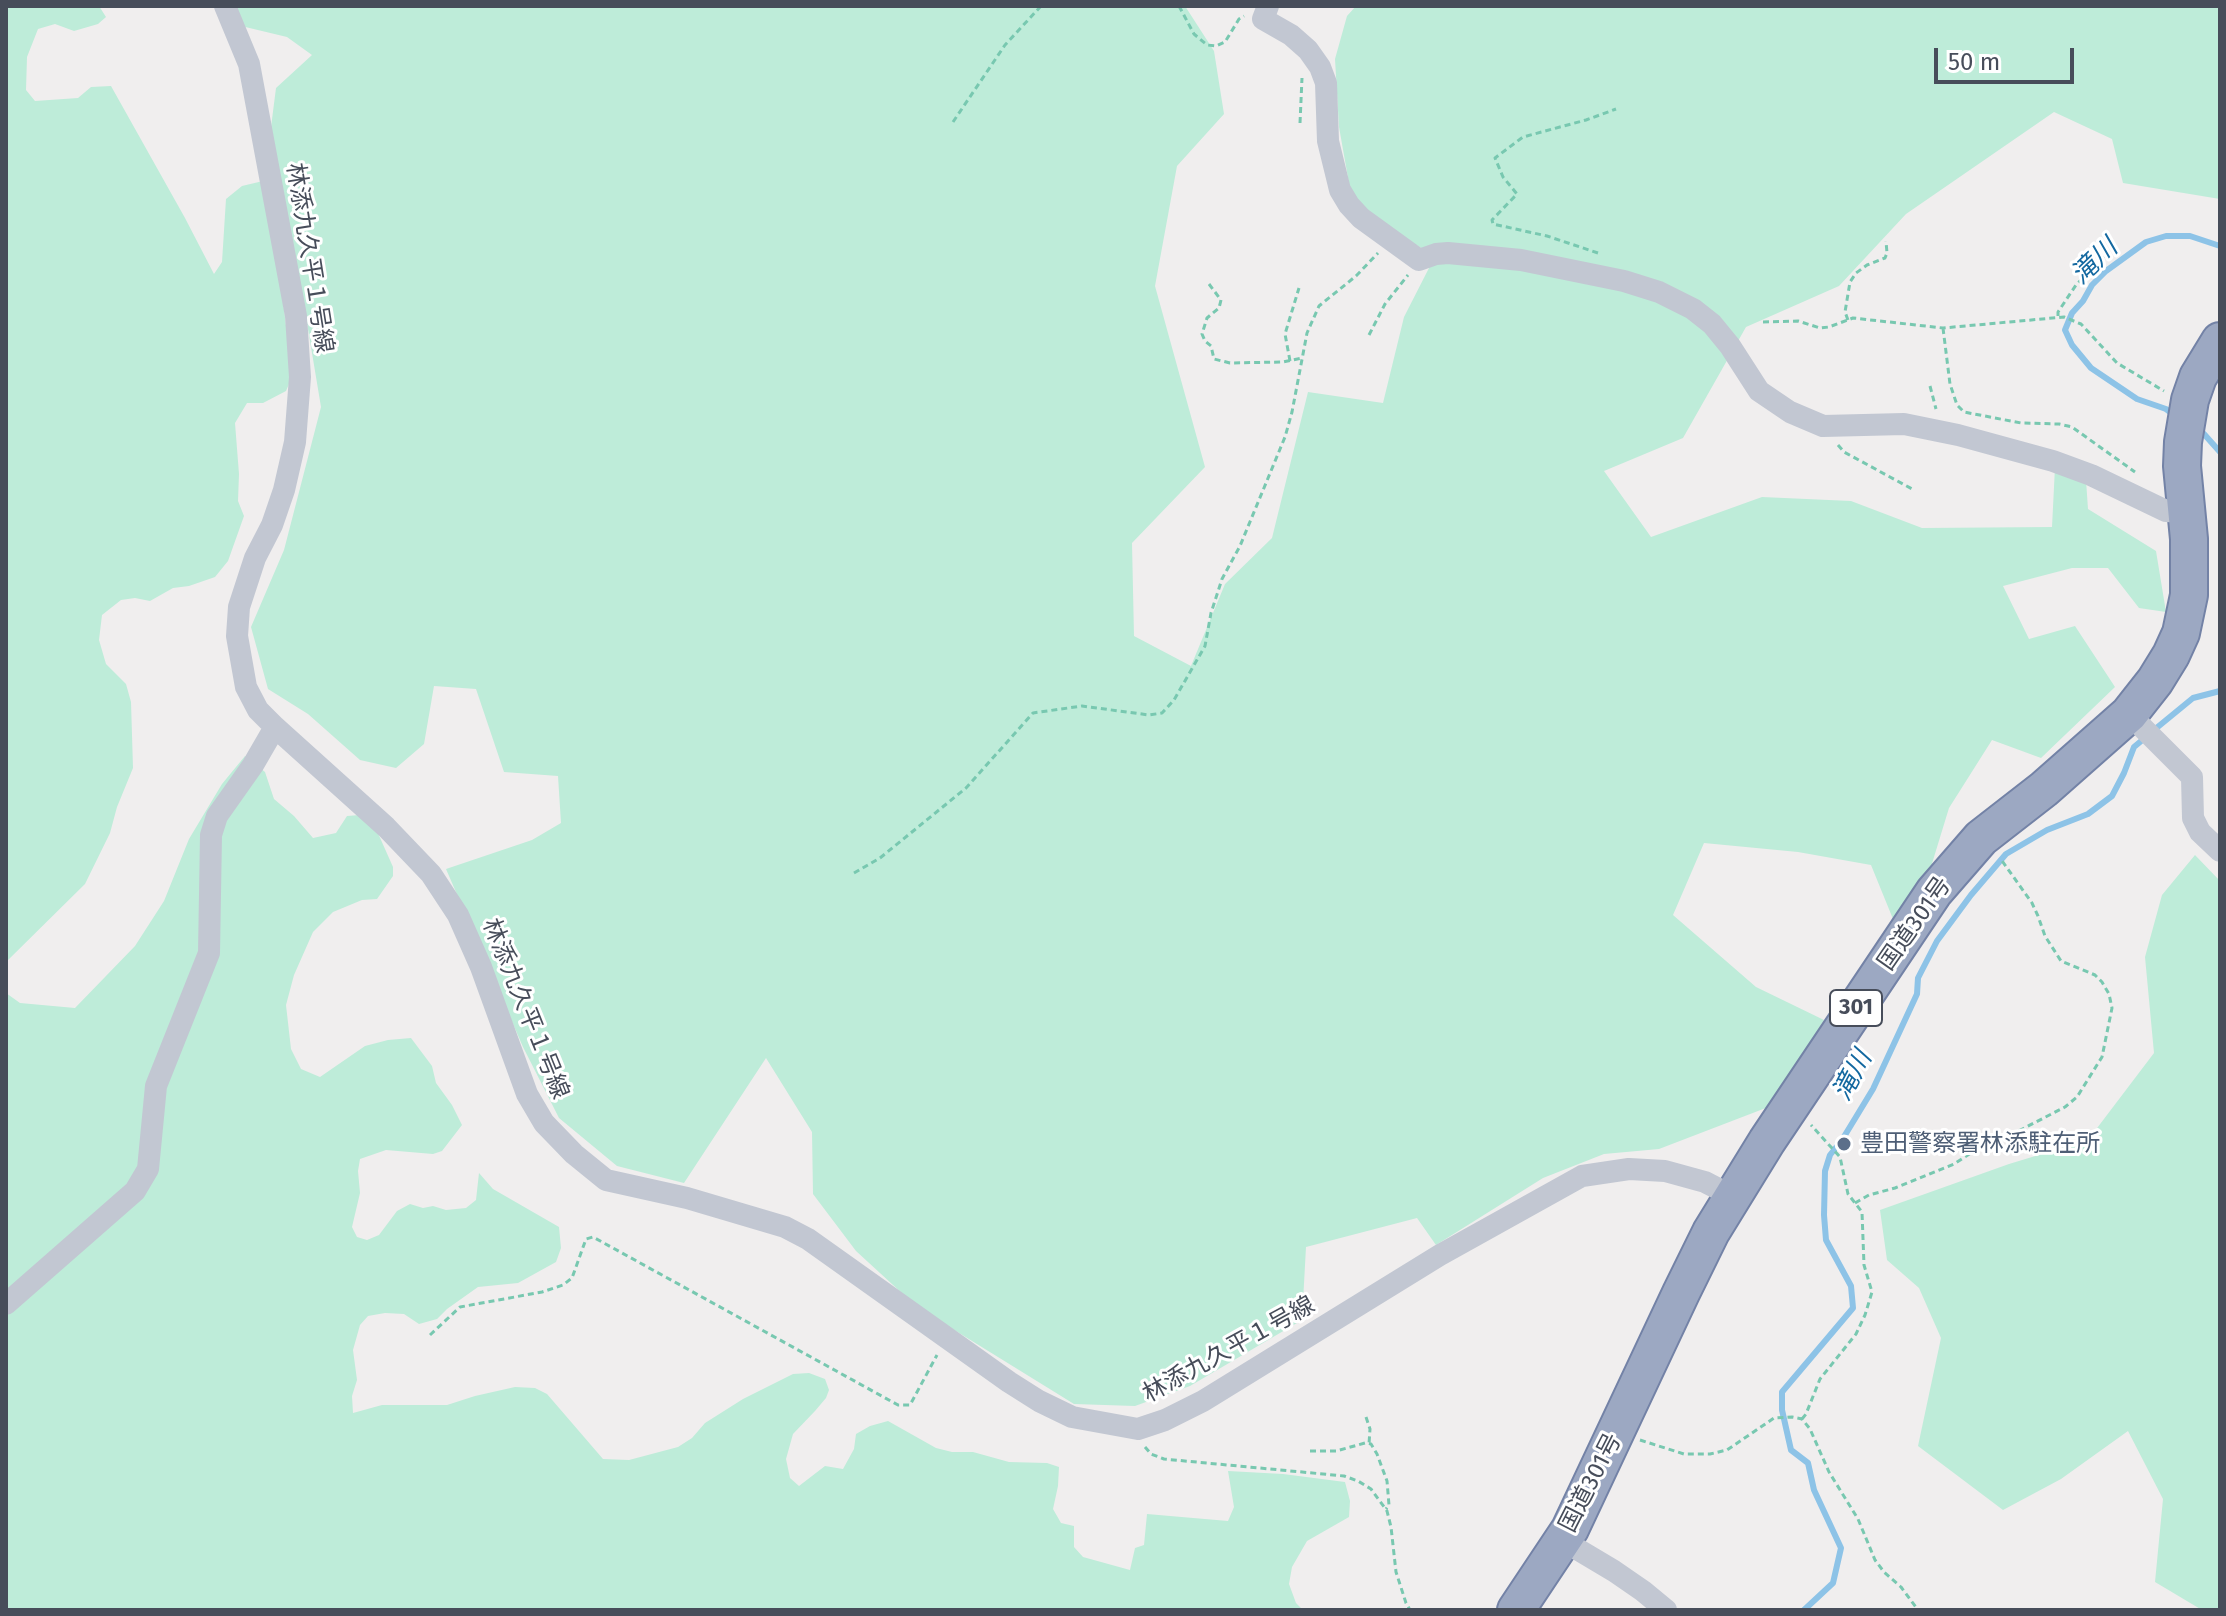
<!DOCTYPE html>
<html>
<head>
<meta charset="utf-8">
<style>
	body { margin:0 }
	#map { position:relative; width:2226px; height:1616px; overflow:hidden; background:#f0eeee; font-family:"Fira Sans",sans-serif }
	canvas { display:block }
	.frame { position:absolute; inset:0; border:8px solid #474d5a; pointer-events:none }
	.scale { position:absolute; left:1934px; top:48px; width:140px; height:36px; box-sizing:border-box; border:4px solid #474d5a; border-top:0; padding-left:10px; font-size:24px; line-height:28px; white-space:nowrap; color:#474d5a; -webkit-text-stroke:6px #fff; paint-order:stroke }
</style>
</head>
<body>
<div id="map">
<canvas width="2226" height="1616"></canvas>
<div class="frame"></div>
<div class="scale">50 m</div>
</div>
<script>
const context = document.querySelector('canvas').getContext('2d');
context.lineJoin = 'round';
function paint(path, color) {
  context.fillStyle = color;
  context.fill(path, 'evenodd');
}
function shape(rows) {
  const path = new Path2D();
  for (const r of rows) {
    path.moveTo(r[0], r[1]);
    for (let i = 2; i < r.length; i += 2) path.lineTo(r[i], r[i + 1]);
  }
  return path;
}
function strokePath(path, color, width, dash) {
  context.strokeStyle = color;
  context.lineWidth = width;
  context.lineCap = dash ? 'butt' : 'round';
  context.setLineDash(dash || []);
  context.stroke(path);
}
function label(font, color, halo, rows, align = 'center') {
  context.font = font + ' "Fira Sans","Noto Sans JP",sans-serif';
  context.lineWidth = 6;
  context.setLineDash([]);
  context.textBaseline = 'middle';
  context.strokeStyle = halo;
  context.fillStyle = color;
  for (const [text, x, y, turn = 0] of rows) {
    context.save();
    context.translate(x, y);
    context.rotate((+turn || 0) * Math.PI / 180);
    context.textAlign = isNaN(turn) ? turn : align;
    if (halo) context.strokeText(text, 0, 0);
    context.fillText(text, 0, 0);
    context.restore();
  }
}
paint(shape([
	[6,6,99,6,106,17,98,24,74,31,55,24,38,29,27,57,26,90,35,101,78,98,91,87,111,86,185,218,214,274,222,262,226,199,242,186,263,181,279,266,292,377,286,391,263,403,247,403,235,423,239,474,238,501,244,516,228,561,215,577,189,586,173,588,150,601,135,598,121,600,102,615,99,640,106,664,126,684,131,702,133,768,117,807,110,833,85,884,6,962],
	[226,6,1185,6,1214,51,1224,114,1177,166,1155,286,1205,467,1132,543,1134,636,1191,666,1225,584,1272,538,1308,392,1383,403,1404,317,1429,268,1423,249,1365,215,1350,189,1339,127,1335,59,1347,16,1356,6,2220,6,2220,199,2123,183,2112,139,2054,112,1906,214,1839,286,1746,327,1683,438,1604,471,1651,537,1762,497,1851,501,1922,528,2052,527,2055,467,2086,480,2088,509,2156,551,2166,612,2139,608,2108,568,2072,568,2003,586,2029,639,2075,626,2115,687,2041,758,1992,740,1949,808,1919,906,1893,919,1871,865,1798,852,1704,843,1673,915,1756,987,1824,1020,1771,1106,1659,1149,1604,1154,1543,1178,1436,1245,1417,1218,1306,1247,1302,1320,1190,1386,1135,1406,1074,1404,917,1307,856,1251,813,1194,812,1132,766,1058,684,1183,617,1166,559,1118,523,1047,446,869,532,840,561,823,558,776,504,772,476,689,434,686,424,744,396,768,360,760,308,714,268,689,251,627,284,550,321,407,302,293,270,135,276,88,312,55,287,37,237,25],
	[245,756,265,772,274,799,294,816,313,838,336,833,347,816,360,815,377,831,393,867,393,876,377,899,362,900,333,912,313,932,294,975,286,1005,291,1049,301,1069,320,1077,365,1046,388,1040,411,1038,432,1066,436,1083,452,1105,462,1125,442,1151,433,1154,386,1150,360,1159,358,1171,360,1193,352,1227,357,1237,367,1240,379,1235,397,1211,410,1204,423,1208,433,1206,446,1210,466,1208,476,1200,479,1173,493,1189,559,1227,561,1248,556,1262,518,1283,478,1287,447,1309,437,1319,419,1324,404,1314,385,1313,368,1316,360,1325,353,1350,357,1380,352,1396,353,1413,382,1405,447,1405,475,1396,515,1387,535,1388,547,1394,603,1459,629,1460,678,1447,692,1438,705,1423,743,1399,793,1374,809,1373,825,1379,829,1390,826,1398,815,1411,793,1434,786,1459,790,1478,799,1486,825,1466,843,1469,854,1449,856,1434,870,1426,888,1421,936,1448,952,1452,973,1452,1009,1462,1047,1463,1059,1467,1058,1486,1053,1509,1061,1523,1074,1526,1074,1547,1083,1557,1130,1570,1135,1548,1144,1545,1147,1514,1228,1521,1234,1507,1228,1471,1283,1474,1345,1482,1350,1501,1349,1517,1307,1541,1292,1567,1289,1584,1296,1603,1303,1610,6,1610,6,993,20,1003,75,1008,135,946,164,901,189,839,222,784],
	[2195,855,2220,881,2220,1610,2202,1610,2155,1582,2163,1499,2128,1431,2061,1479,2003,1510,1918,1446,1941,1338,1919,1288,1887,1260,1880,1210,2009,1164,2088,1140,2154,1053,2145,957,2162,895]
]), '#beecd9');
strokePath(shape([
	[2174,415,2166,409,2137,399,2091,368,2072,345,2065,330,2072,313,2083,301,2092,285,2106,271,2146,242,2166,236,2190,236,2220,246],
	[2197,429,2204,434,2220,452],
	[2154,730,2193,698,2220,691],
	[1804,1610,1833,1583,1841,1548,1814,1490,1808,1463,1791,1450,1782,1410,1782,1392,1853,1308,1851,1286,1826,1240,1824,1215,1825,1171,1830,1155,1842,1140,1873,1089,1917,994,1918,978,1937,941,1971,895,2006,854,2047,830,2088,814,2112,796,2124,773,2134,747,2146,737]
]), '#8dc3e7', 6);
const trunk = shape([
	[1516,1610,1570,1529,1681,1293,1711,1232,1767,1141,1934,892,1981,838,2044,789,2129,714,2155,681,2171,655,2181,633,2189,595,2189,539,2182,466,2183,442,2190,400,2198,377,2220,341]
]);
strokePath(trunk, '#7382a6', 40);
strokePath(shape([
	[1179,6,1194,34,1207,45,1216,46,1225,42,1239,19,1244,16],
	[953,122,1005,45,1041,6],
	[1300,123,1302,78],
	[1598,253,1547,236,1493,224,1492,220,1517,194,1503,177,1495,158,1523,137,1586,120,1616,109],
	[1209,284,1221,300,1219,308,1207,318,1202,334,1205,341,1211,346,1214,359,1230,363,1283,362,1302,358],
	[2058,316,2058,312,2076,285,2104,256],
	[1848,320,1845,312,1850,282,1856,273,1867,265,1885,258,1887,253,1886,241],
	[1763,322,1798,321,1820,328,1829,327,1853,318,1943,328,2064,317,2081,324,2117,363,2164,391],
	[1943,328,1950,384,1957,405,1964,412,2021,423,2059,424,2072,427,2135,472],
	[1369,335,1385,304,1408,275],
	[1290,361,1285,334,1299,288],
	[1930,386,1936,409],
	[1838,445,1844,452,1914,490],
	[854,873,880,858,966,788,1033,713,1082,706,1149,715,1162,713,1174,700,1205,646,1211,613,1222,579,1240,546,1285,437,1292,412,1307,333,1319,306,1356,276,1378,253],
	[1855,1203,1869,1195,1895,1188,1954,1164,1977,1149,2003,1139,2065,1107,2077,1097,2102,1057,2112,1008,2109,994,2102,982,2095,975,2061,961,2045,936,2038,916,2032,903,2000,858],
	[430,1335,460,1307,542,1292,563,1285,572,1278,586,1239,593,1237,898,1405,910,1405,937,1355],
	[1366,1417,1370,1429,1369,1444],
	[1802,1419,1806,1414,1820,1379,1856,1334,1865,1315,1872,1292,1864,1265,1862,1212,1848,1194,1840,1157,1811,1125],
	[1640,1440,1684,1454,1710,1454,1727,1450,1774,1418,1792,1417,1802,1419,1810,1429,1829,1472,1858,1519,1875,1560,1884,1572,1901,1587,1918,1610],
	[1145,1447,1151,1454,1164,1459,1344,1476,1358,1481,1371,1489,1387,1511,1391,1527,1396,1572,1406,1603,1410,1610],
	[1310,1451,1336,1451,1365,1443,1371,1444,1377,1454,1387,1481,1389,1505,1386,1509]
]), '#78c8b0', 3, [6, 4]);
strokePath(shape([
	[225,6,249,64,296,316,300,377,295,442,284,490,272,525,255,558,239,607,237,636,246,687,258,710,275,727,386,827,431,874,458,915,481,967,527,1094,544,1123,574,1154,606,1180,687,1198,785,1227,808,1239,1009,1382,1039,1401,1072,1417,1138,1429,1165,1420,1203,1401,1440,1255,1582,1176,1629,1169,1665,1171,1705,1182,1734,1197],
	[1268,6,1263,19,1291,35,1308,50,1320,67,1326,83,1328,141,1340,190,1349,205,1361,218,1419,260,1436,254,1448,253,1521,260,1624,281,1659,292,1693,309,1712,324,1730,346,1759,391,1790,412,1823,426,1904,424,1958,435,2053,461,2091,475,2166,511,2187,512],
	[2129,714,2192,777,2193,818,2200,832,2220,851],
	[6,1304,135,1191,148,1169,156,1086,209,953,211,835,217,816,253,765,275,727],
	[1562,1540,1614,1571,1643,1591,1666,1610]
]), '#c2c7d2', 22);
strokePath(trunk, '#9ca8c2', 36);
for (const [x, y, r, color] of [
	[1844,1144,8,"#5c6f8a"]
]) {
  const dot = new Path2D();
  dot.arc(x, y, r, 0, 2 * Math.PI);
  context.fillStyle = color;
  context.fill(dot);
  strokePath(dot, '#fff', 3);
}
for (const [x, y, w] of [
	[1856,1008,52]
]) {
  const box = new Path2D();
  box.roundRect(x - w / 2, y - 18, w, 36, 6);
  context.fillStyle = '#fff';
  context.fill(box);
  strokePath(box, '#474d5a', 2);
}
label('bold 22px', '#474d5a', null, [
	["301",1856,1008]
]);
label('24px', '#474d5a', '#fff', [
	["林添九久平１号線",309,258,81],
	["国道301号",1915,924,-55],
	["林添九久平１号線",525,1009,68],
	["林添九久平１号線",1229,1350,-29],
	["国道301号",1591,1483,-63]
]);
label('24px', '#4e5e75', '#fff', [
	["豊田警察署林添駐在所",1860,1144]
], 'left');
label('italic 26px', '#1368a0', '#fff', [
	["滝川",2095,262,-44],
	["滝川",1853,1076,-62]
]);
</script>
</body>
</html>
